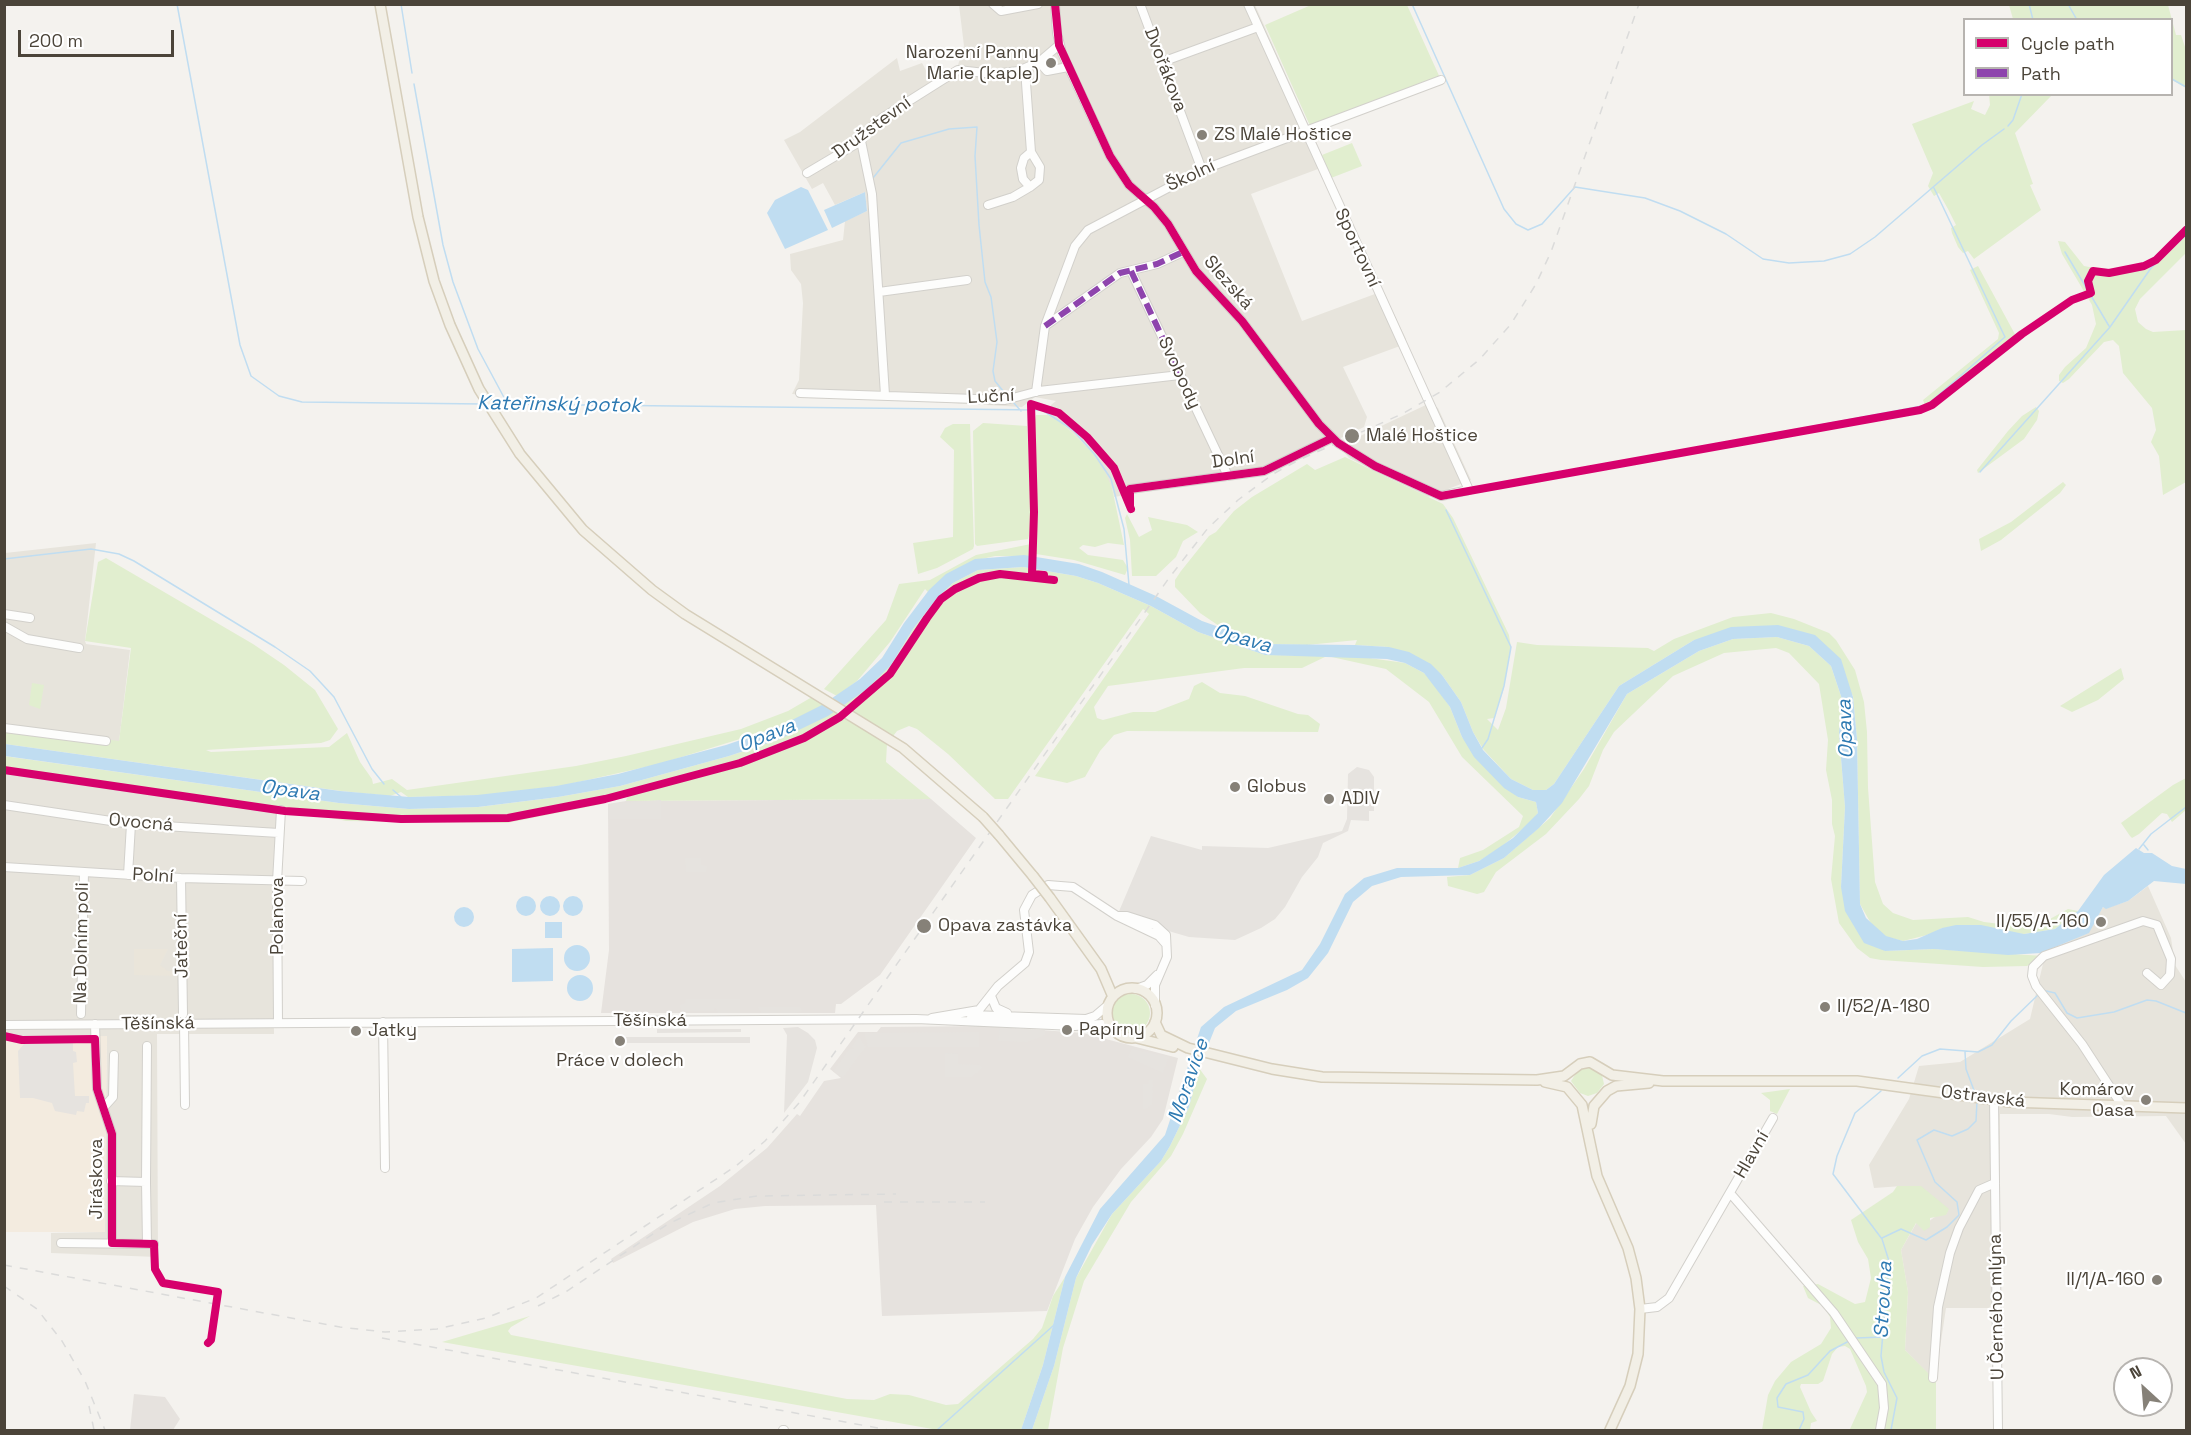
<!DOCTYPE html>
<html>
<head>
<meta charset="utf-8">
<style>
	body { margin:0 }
	#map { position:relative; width:2191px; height:1435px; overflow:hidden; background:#f4f2ee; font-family:"Space Grotesk",sans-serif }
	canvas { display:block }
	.frame { position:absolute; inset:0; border:6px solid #4b4439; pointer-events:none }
	.legend { position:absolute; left:1963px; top:18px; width:210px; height:78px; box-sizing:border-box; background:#fff; border:2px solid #b7b4b0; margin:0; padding:8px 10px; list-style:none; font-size:18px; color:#4b4439 }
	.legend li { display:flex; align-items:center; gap:12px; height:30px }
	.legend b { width:30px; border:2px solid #b7b4b0 }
	.north { position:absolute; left:2113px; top:1357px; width:60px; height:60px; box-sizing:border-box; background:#fff; border:2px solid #b7b4b0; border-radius:50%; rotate:334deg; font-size:16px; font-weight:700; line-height:24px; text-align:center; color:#4b4439 }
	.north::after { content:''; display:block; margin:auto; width:21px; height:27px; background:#868178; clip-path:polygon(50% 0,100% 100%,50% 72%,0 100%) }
	.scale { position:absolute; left:18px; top:30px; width:156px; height:27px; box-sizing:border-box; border:3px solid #4b4439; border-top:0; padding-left:8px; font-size:18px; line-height:21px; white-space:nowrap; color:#4b4439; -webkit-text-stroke:4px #fff; paint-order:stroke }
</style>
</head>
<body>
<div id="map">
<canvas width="2191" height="1435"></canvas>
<div class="frame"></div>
<ul class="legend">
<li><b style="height:8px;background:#d6006c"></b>Cycle path</li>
<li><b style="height:8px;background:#8e44ad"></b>Path</li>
</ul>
<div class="north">N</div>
<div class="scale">200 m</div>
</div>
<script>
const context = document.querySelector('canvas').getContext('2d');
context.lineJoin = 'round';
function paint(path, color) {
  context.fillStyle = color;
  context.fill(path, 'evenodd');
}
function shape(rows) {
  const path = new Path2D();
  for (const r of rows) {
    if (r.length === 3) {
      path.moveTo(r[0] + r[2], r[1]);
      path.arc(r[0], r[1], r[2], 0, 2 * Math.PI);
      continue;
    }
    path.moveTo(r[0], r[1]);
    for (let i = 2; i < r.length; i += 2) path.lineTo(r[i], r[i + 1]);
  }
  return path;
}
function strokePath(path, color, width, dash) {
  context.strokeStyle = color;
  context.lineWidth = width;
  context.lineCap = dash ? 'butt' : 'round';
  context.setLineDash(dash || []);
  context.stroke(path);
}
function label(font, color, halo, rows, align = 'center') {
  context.font = font + ' "Space Grotesk",sans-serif';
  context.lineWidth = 4.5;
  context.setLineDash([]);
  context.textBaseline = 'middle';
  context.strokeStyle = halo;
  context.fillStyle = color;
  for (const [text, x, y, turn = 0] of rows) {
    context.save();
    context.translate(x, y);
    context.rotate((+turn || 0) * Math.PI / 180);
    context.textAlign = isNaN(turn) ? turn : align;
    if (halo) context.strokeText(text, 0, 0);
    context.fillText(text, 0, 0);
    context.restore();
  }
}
paint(shape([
	[959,5,1255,5,1322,155,1318,169,1251,194,1302,321,1383,291,1406,339,1400,346,1343,367,1367,417,1364,427,1271,471,1114,497,1112,488,1092,452,1062,423,1048,415,1051,405,1056,401,1035,397,1022,407,792,394,799,380,803,303,801,284,791,270,790,254,843,240,845,221,867,211,865,192,835,205,823,183,812,189,784,140,800,132,897,58,900,71,922,63,931,79,958,65,964,46],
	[1430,403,1438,408,1471,480,1428,497,1349,458,1339,446],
	[96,543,85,641,86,644,130,650,119,742,5,726,5,553],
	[4,769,280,807,273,919,274,1034,157,1034,158,1257,51,1253,51,1233,104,1232,107,1037,5,1038],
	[2148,886,2171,938,2175,965,2186,982,2186,1144,2166,1116,2072,1117,2049,1114,2000,1114,2000,1255,1995,1308,1946,1308,1935,1381,1905,1350,1908,1292,1901,1250,1917,1222,1928,1222,1936,1216,1941,1204,1902,1186,1874,1188,1869,1165,1909,1099,1919,1066,1960,1062,2030,1019,2046,951,2088,933,2103,907,2107,908,2128,901]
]), '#e7e4dc');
paint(shape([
	[107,1036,105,1232,5,1232,4,1038]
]), '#f3ebdf');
paint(shape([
	[931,799,976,838,880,975,841,1004,836,1004,835,1013,601,1013,609,950,608,804,626,801],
	[984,1026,1083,1033,1178,1058,1163,1119,1151,1137,1121,1169,1093,1207,1075,1239,1047,1311,882,1316,876,1205,765,1206,735,1209,693,1222,613,1263,611,1259,720,1186,767,1148,797,1114,800,1116,824,1081,841,1078,830,1069,858,1032,877,1032,881,1027],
	[134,1394,165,1397,180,1419,173,1430,130,1430]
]), '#e6e2de');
paint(shape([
	[134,949,168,949,160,965,168,971,178,971,178,976,134,975]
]), '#eae5da');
paint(shape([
	[1311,5,1407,5,1441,80,1311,128,1265,25],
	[2009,5,2168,5,2176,35,2181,35,2186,50,2186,88,2172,80,2172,20,2013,19],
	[1989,94,2052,95,2015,133,2033,184,2030,185,2041,210,1974,259,1968,251,1963,253,1958,247,1952,233,1951,228,1956,225,1948,209,1939,193,1934,196,1928,186,1933,173,1912,124,1974,101,1971,109,1985,115,1990,105],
	[1352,143,1362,166,1331,178,1322,155],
	[2186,231,2186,253,2140,299,2135,309,2138,322,2146,329,2153,332,2186,330,2186,482,2163,495,2159,456,2151,442,2156,430,2152,408,2123,373,2119,346,2113,340,2104,342,2069,379,2063,383,2059,381,2059,375,2065,367,2086,348,2096,324,2092,305,2062,254,2058,241,2065,242,2084,266,2100,269,2105,275,2144,267,2157,261],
	[1978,266,2017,338,1926,408,1923,400,1998,339,1999,333,1970,270],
	[2036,407,2039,411,2037,420,2024,439,1978,473,1977,470,2008,431,2022,416],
	[1036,415,1048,415,1062,423,1092,452,1106,474,1112,488,1124,545,1108,543,1095,547,1083,545,1079,548,1088,555,1123,560,1128,568,1125,575,1074,560,1036,554,1032,430],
	[983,423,1027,426,1032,525,1028,539,977,546,975,544,973,431],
	[953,424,970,424,974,546,973,549,937,568,918,574,913,543,953,537,954,450,940,437,945,428],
	[1345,457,1443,504,1453,518,1509,635,1511,648,1503,691,1494,718,1487,719,1498,730,1506,708,1517,642,1537,645,1648,648,1654,651,1674,639,1733,617,1771,613,1794,619,1829,633,1836,640,1855,670,1864,702,1867,732,1868,788,1875,882,1883,904,1893,913,1913,920,1968,917,1984,922,2017,926,2050,919,2068,909,2078,911,2055,929,2024,934,1942,928,1931,934,1903,941,1886,937,1873,927,1860,904,1857,739,1853,696,1814,635,1694,640,1619,686,1554,784,1546,790,1533,790,1511,779,1483,749,1473,732,1461,702,1442,675,1389,647,1355,645,1357,640,1307,645,1274,644,1225,630,1200,613,1175,587,1175,580,1181,571,1209,536,1216,532,1234,511,1252,497,1307,464,1315,470],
	[2063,482,2066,485,2060,493,2001,540,1981,551,1979,539,2011,522],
	[1127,514,1139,537,1152,530,1148,517,1187,525,1198,532,1183,541,1176,557,1156,576,1132,576,1130,540,1125,518],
	[1031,544,1031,556,995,556,973,561,928,592,925,589,890,642,857,681,837,696,824,689,886,620,899,584,930,580,976,555],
	[106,558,253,644,284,665,315,690,338,729,330,740,321,743,206,750,211,752,329,747,347,733,360,762,372,779,373,784,392,779,407,790,576,766,626,756,741,729,788,711,812,697,825,705,782,726,659,764,565,785,490,795,408,797,401,792,390,796,341,791,5,744,5,726,119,741,131,648,85,641,98,562],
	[1023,567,1076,576,1098,583,1151,606,1198,632,1265,655,1355,656,1405,663,1424,673,1433,682,1450,707,1462,737,1518,797,1536,802,1538,813,1531,822,1500,848,1479,861,1458,868,1460,858,1483,850,1519,827,1523,816,1462,757,1429,702,1386,669,1327,656,1302,668,1244,668,1108,686,1094,707,1097,718,1103,720,1133,712,1155,712,1189,699,1194,686,1202,682,1220,693,1245,696,1298,714,1308,715,1320,724,1318,732,1127,731,1114,735,1100,751,1085,777,1067,783,1035,776,1149,614,1143,609,1008,799,995,799,948,754,917,729,909,726,897,731,887,744,886,762,931,799,626,801,628,795,602,804,507,823,346,821,280,807,5,769,4,756,339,803,409,809,478,807,558,797,620,786,729,756,780,739,891,665,913,629,937,598,953,583,978,570],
	[1777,637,1809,646,1831,666,1842,699,1839,733,1845,807,1841,887,1885,951,1934,949,2044,956,2027,966,1983,967,1881,960,1870,958,1857,948,1839,923,1831,879,1835,836,1832,824,1832,800,1826,770,1828,740,1819,684,1789,653,1776,648,1724,653,1673,676,1614,732,1603,750,1589,786,1579,799,1546,834,1496,872,1484,892,1477,894,1448,886,1447,877,1470,875,1504,858,1550,818,1584,769,1627,694,1699,651,1733,639],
	[2121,668,2124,679,2098,700,2072,712,2060,706],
	[32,683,44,685,40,709,29,705],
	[2186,778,2186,810,2172,822,2167,814,2162,813,2139,834,2132,838,2130,836,2121,823,2173,785],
	[1131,1013,19],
	[1590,1065,1601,1071,1604,1084,1597,1093,1588,1096,1580,1093,1571,1081,1579,1069],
	[1199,1068,1207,1079,1183,1134,1171,1156,1131,1202,1084,1281,1063,1348,1048,1430,1032,1430,1054,1366,1076,1278,1112,1214,1161,1161,1170,1146,1189,1107],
	[1790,1089,1777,1114,1770,1111,1770,1100,1761,1093],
	[1897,1186,1921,1186,1949,1209,1946,1215,1930,1218,1930,1227,1924,1231,1916,1223,1901,1250,1908,1292,1905,1350,1936,1381,1936,1430,1850,1429,1867,1392,1866,1386,1850,1349,1845,1346,1838,1347,1832,1354,1823,1381,1818,1384,1801,1384,1800,1387,1811,1412,1817,1421,1811,1423,1810,1430,1762,1430,1768,1395,1775,1381,1791,1362,1821,1344,1831,1328,1830,1317,1823,1306,1808,1298,1803,1286,1818,1284,1855,1304,1865,1302,1871,1278,1868,1259,1858,1242,1851,1220,1893,1192],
	[1065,1277,1043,1365,1021,1430,938,1430,442,1342,530,1316,511,1327,508,1331,511,1335,847,1399,874,1400,890,1394,909,1395,946,1405,958,1404,1033,1339,1042,1328,1053,1296]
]), '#e1eecf');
paint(shape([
	[1357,767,1369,770,1374,777,1374,811,1369,811,1369,821,1351,820,1348,831,1323,843,1318,857,1302,877,1285,907,1275,919,1261,928,1235,940,1189,937,1117,916,1151,836,1202,850,1202,846,1268,848,1342,831,1347,819,1348,774],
	[661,800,661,819,608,819,608,804],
	[685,858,701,858,701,865,707,866,706,872,686,872],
	[686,999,740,999,740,1013,718,1013,715,1008,714,1011,681,1011,680,1005,685,1003],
	[757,1007,800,1007,802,1011,794,1013,761,1013],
	[798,1027,808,1033,815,1040,817,1048,808,1082,784,1113,787,1035,783,1028],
	[1000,1028,1045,1030,1045,1035,1028,1042,998,1041],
	[657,1029,741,1029,741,1032,657,1033],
	[979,1032,979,1047,868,1047,865,1037,865,1033],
	[859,1036,866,1047,843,1078,833,1071,849,1049,854,1049,851,1047],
	[621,1037,750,1037,750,1043,627,1043],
	[73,1042,73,1051,76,1052,77,1062,73,1063,75,1096,89,1096,89,1103,86,1103,84,1112,77,1111,76,1115,55,1111,52,1103,33,1098,20,1098,18,1051,25,1043],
	[1132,1049,1169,1057,1163,1073,1128,1057],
	[945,1053,958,1054,958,1064,980,1065,983,1068,972,1077,945,1077],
	[1149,1080,1153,1080,1152,1105,1143,1110,1143,1084,1148,1084]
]), '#e6e3df');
paint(shape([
	[801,187,808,190,828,230,785,249,767,213,775,200],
	[865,192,867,211,832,228,824,210],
	[1024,555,1079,564,1102,572,1156,596,1202,621,1267,644,1355,645,1389,647,1409,652,1431,664,1442,675,1461,702,1473,732,1483,750,1511,779,1533,790,1546,790,1554,784,1619,686,1694,640,1731,627,1778,625,1815,635,1841,659,1853,697,1857,739,1860,904,1866,918,1886,936,1903,941,1917,939,1942,928,1956,925,1981,925,2024,934,2055,929,2078,911,2104,875,2136,848,2144,853,2152,853,2172,866,2186,869,2186,884,2154,881,2128,901,2106,909,2103,907,2089,933,2041,953,2008,955,1934,949,1885,951,1864,943,1845,911,1841,887,1845,807,1839,733,1842,699,1831,666,1809,646,1777,637,1733,639,1699,651,1627,694,1562,803,1539,828,1504,858,1470,875,1401,877,1372,886,1353,902,1328,953,1308,978,1287,990,1236,1011,1215,1028,1199,1068,1189,1107,1170,1146,1161,1161,1112,1214,1092,1245,1076,1278,1054,1366,1032,1430,1021,1430,1043,1365,1065,1277,1100,1209,1165,1135,1201,1027,1224,1007,1302,970,1320,944,1345,894,1364,878,1397,868,1458,868,1479,861,1513,838,1538,813,1536,802,1518,797,1504,788,1474,757,1462,737,1450,707,1424,673,1405,663,1387,659,1265,655,1198,632,1151,606,1098,583,1076,576,1023,567,978,570,953,583,937,598,913,629,891,665,867,689,828,716,780,739,729,756,620,786,558,797,478,807,409,809,339,803,5,756,5,744,340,791,409,797,477,795,556,786,618,774,726,745,776,728,822,705,860,679,882,658,904,623,929,590,946,574,975,559],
	[526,906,10],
	[573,906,10],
	[550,906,10],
	[464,917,10],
	[545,922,562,922,562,938,545,938],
	[577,958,13],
	[553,948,553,981,512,982,512,949],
	[580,988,13]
]), '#c0ddf1');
strokePath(shape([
	[177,4,240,345,251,376,279,396,302,402,484,404],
	[401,4,412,73],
	[1412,4,1504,209,1516,224,1528,230,1542,224,1575,187,1645,198,1680,211,1726,234,1763,259,1789,263,1824,261,1850,254,1875,237,1982,145,2004,129],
	[2029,4,2033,20],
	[2068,4,2077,20],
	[2172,79,2186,87],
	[414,84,443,245,453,282,478,349,507,403],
	[2008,126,2013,120,2022,94],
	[873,178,901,143,949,129,977,127,975,156,979,225,985,282,991,297,997,342,993,371,995,381,1007,396],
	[2065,252,2109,326],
	[1013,402,1021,411],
	[492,404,1042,410,1073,430,1095,455,1111,479,1124,529,1129,585],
	[1980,472,2110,327,2151,268,2186,235],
	[1476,489,1927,405,2005,337,1934,188],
	[1446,510,1511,647,1504,686,1488,739,1482,748],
	[4,559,91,549,119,554,134,561,275,647,310,671,334,697,372,769,384,784],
	[393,790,401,797],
	[2144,845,2148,850],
	[2139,849,2151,834,2186,807],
	[2042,990,2055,993,2067,1013,2077,1018,2114,1012,2147,1000,2156,1001,2186,1013],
	[1965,1052,1966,1069,1975,1093],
	[1898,1078,1922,1056,1940,1049,1978,1052,1992,1045,2011,1021,2039,994],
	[1881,1091,1855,1113,1837,1156,1833,1174,1882,1239,1889,1261,1881,1356,1884,1372,1897,1398,1891,1430],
	[1882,1238,1901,1229,1926,1240,1947,1227,1959,1215,1957,1202,1935,1182,1917,1140,1934,1130,1952,1136,1968,1129,1976,1121,1977,1101],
	[1856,1338,1883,1337],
	[937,1430,1054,1325],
	[1799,1430,1804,1419,1803,1412,1778,1407,1777,1398,1786,1384,1808,1375,1830,1351,1849,1341]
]), '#c0ddf1', 1.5);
const minor = shape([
	[993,4,1001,11,1038,4],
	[1055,4,1057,33,1062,53,1110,156,1129,185,1154,207,1168,224,1196,271,1242,321,1319,424,1338,443,1375,466,1441,496,1469,490,1248,4],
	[1140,4,1202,170],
	[1039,62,1047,71,1068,67],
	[1162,62,1258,27],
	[1025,69,1031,152],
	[861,141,872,194,885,395],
	[807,173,861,141,868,130,882,118,958,70,994,74,1018,71,1039,62,1059,45],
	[988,205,1013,197,1030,187,1039,180,1040,167,1031,152,1024,158,1021,168,1023,179,1030,187],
	[1131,271,1228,476],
	[879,292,967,280],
	[1045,326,1120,273,1157,264,1183,252],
	[1036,392,1045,326,1075,246,1088,230,1202,170,1441,80],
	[800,393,1005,400,1039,391,1180,375],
	[1130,489,1264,471,1332,438],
	[4,614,30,618],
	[4,626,27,639,79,648],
	[4,728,106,741],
	[4,805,131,824,279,833],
	[4,867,181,878,302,881],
	[128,875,131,824],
	[181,878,183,1014],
	[1118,916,1127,916,1155,925,1166,935,1167,957,1155,985,1155,1005],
	[1136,989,1147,985,1157,975],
	[991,996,996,1008,1007,1013],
	[81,1014,84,872],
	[971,1015,1086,1019,1095,1016,1108,1005],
	[932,1018,979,1010,998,986,1025,963,1029,952,1024,910,1032,895,1048,885,1073,887,1117,916,1159,936,1166,944],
	[383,1022,385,1168],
	[184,1023,185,1105],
	[278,1023,277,882,281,810],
	[95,1024,97,1089,112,1134,112,1243],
	[4,1025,916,1019,1075,1026,1102,1024,1111,1027],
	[1994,1100,1998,1430],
	[104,1107,113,1097,114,1055],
	[2123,1107,2082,1044,2036,986,2032,976,2033,967,2044,956,2143,921,2157,925,2171,959,2170,975,2161,985,2147,973],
	[111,1181,146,1182,147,1046],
	[146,1182,147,1244],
	[1730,1193,1834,1313,1882,1384,1884,1408,1880,1430],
	[61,1243,154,1244],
	[1640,1309,1657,1307,1669,1298,1773,1118],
	[1933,1378,1938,1307,1950,1253,1959,1228,1979,1190,1995,1183],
	[783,1430,784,1430]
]);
const major = shape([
	[380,4,418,217,434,281,450,325,479,389,520,454,583,530,652,590,685,614,903,748,983,817],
	[999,835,1033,876],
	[1050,898,1101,969,1113,997],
	[1132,1013,25],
	[1155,1022,1161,1035,1188,1048,1272,1069,1322,1077,1537,1080,1564,1076,1580,1064,1590,1062,1612,1075,1663,1081,1857,1081,2010,1102,2186,1108],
	[1137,1038,1173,1047],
	[1545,1082,1567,1087,1582,1105,1597,1176,1628,1248,1636,1278,1640,1309,1638,1354,1630,1386,1610,1430],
	[1591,1124,1594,1106,1607,1091,1616,1086,1649,1083]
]);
strokePath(minor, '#d2d0cb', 10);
strokePath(major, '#d6cebb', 12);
strokePath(minor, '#fdfdfc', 8);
strokePath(major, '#f2efe6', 9);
strokePath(shape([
	[884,1202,985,1202],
	[4,1265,340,1327,385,1332,437,1329,486,1318,536,1298,736,1166,765,1141,799,1103,1169,578,1208,528,1238,500,1273,474,1301,459,1402,414,1440,392,1480,359,1511,324,1536,284,1551,252,1639,4],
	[4,1286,37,1309,62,1341,85,1381,105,1430],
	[538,1306,567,1291,668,1224,713,1203,757,1196,896,1194],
	[382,1338,889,1430],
	[89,1406,94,1430]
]), '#dbdbda', 1.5, [8, 8]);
const majorBridge = shape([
	[983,817,999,835],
	[1033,876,1050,898]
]);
strokePath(majorBridge, '#d6cebb', 12, []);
strokePath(majorBridge, '#f2efe6', 9);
strokePath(shape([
	[1131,271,1180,375],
	[1045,326,1120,273,1157,264,1183,252]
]), '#8e44ad', 6, [12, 6]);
strokePath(shape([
	[1055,4,1059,45,1110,156,1129,185,1154,207,1168,224,1196,271,1242,321,1319,424,1338,443,1375,466,1441,496,1920,410,1932,405,2022,334,2072,300,2091,293,2088,281,2093,271,2109,273,2144,266,2156,260,2186,230],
	[1130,506,1130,489,1264,471,1332,438],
	[1044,575,1032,574,1034,512,1031,404,1059,413,1087,437,1114,468,1131,509],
	[4,770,285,811,401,819,508,818,605,799,740,763,804,738,840,717,890,674,927,618,941,599,955,589,979,578,1000,574,1054,580],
	[4,1036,22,1040,95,1039,97,1089,112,1134,112,1243,154,1244,155,1269,163,1283,218,1292,211,1340,208,1343]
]), '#d6006c', 8);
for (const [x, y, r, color] of [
	[1051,63,6,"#868178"],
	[1202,135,6,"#868178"],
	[1352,436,8,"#868178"],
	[1235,787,6,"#868178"],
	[1329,799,6,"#868178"],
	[2101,922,6,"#868178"],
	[924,926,8,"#868178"],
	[1825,1007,6,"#868178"],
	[1067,1030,6,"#868178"],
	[356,1031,6,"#868178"],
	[620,1041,6,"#868178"],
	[2146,1100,6,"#868178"],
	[2157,1280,6,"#868178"]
]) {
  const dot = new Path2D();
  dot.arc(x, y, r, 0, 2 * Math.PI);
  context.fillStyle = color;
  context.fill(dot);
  strokePath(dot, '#fff', 2);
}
label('18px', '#4b4439', '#fff', [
	["Narození Panny",1039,53,"right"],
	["Marie (kaple)",1039,74,"right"],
	["ZS Malé Hoštice",1214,135],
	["Malé Hoštice",1366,436],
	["Globus",1247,787],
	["ADIV",1341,799],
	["II/55/A-160",2089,922,"right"],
	["Opava zastávka",938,926],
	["II/52/A-180",1837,1007],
	["Papírny",1079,1030],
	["Jatky",368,1031],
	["Práce v dolech",620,1061,"center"],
	["Komárov",2134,1090,"right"],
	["Oasa",2134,1111,"right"],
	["II/1/A-160",2145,1280,"right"]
], 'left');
label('18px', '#4b4439', '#fff', [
	["Dvořákova",1165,70,69],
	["Družstevní",872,128,-36],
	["Školní",1191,176,-25],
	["Sportovní",1357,248,65],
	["Slezská",1228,283,49],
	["Svobody",1179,373,65],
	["Luční",991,397,-3],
	["Dolní",1233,460,-8],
	["Ovocná",141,823,5],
	["Polní",153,876,3],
	["Polanova",278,916,-90],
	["Na Dolním poli",82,943,-89],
	["Jateční",182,946,-91],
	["Těšínská",650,1021],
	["Těšínská",158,1024,-1],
	["Ostravská",1983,1097,7],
	["Hlavní",1752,1155,-60],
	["Jiráskova",97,1179,-90],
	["U Černého mlýna",1997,1307,-91]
]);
label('italic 20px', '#2e7ab2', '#fff', [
	["Kateřinský potok",559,405,1],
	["Opava",1242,639,16],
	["Opava",1846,729,-92],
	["Opava",767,736,-21],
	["Opava",290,791,8],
	["Moravice",1189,1081,-71],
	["Strouha",1884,1300,-87]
]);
</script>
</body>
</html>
